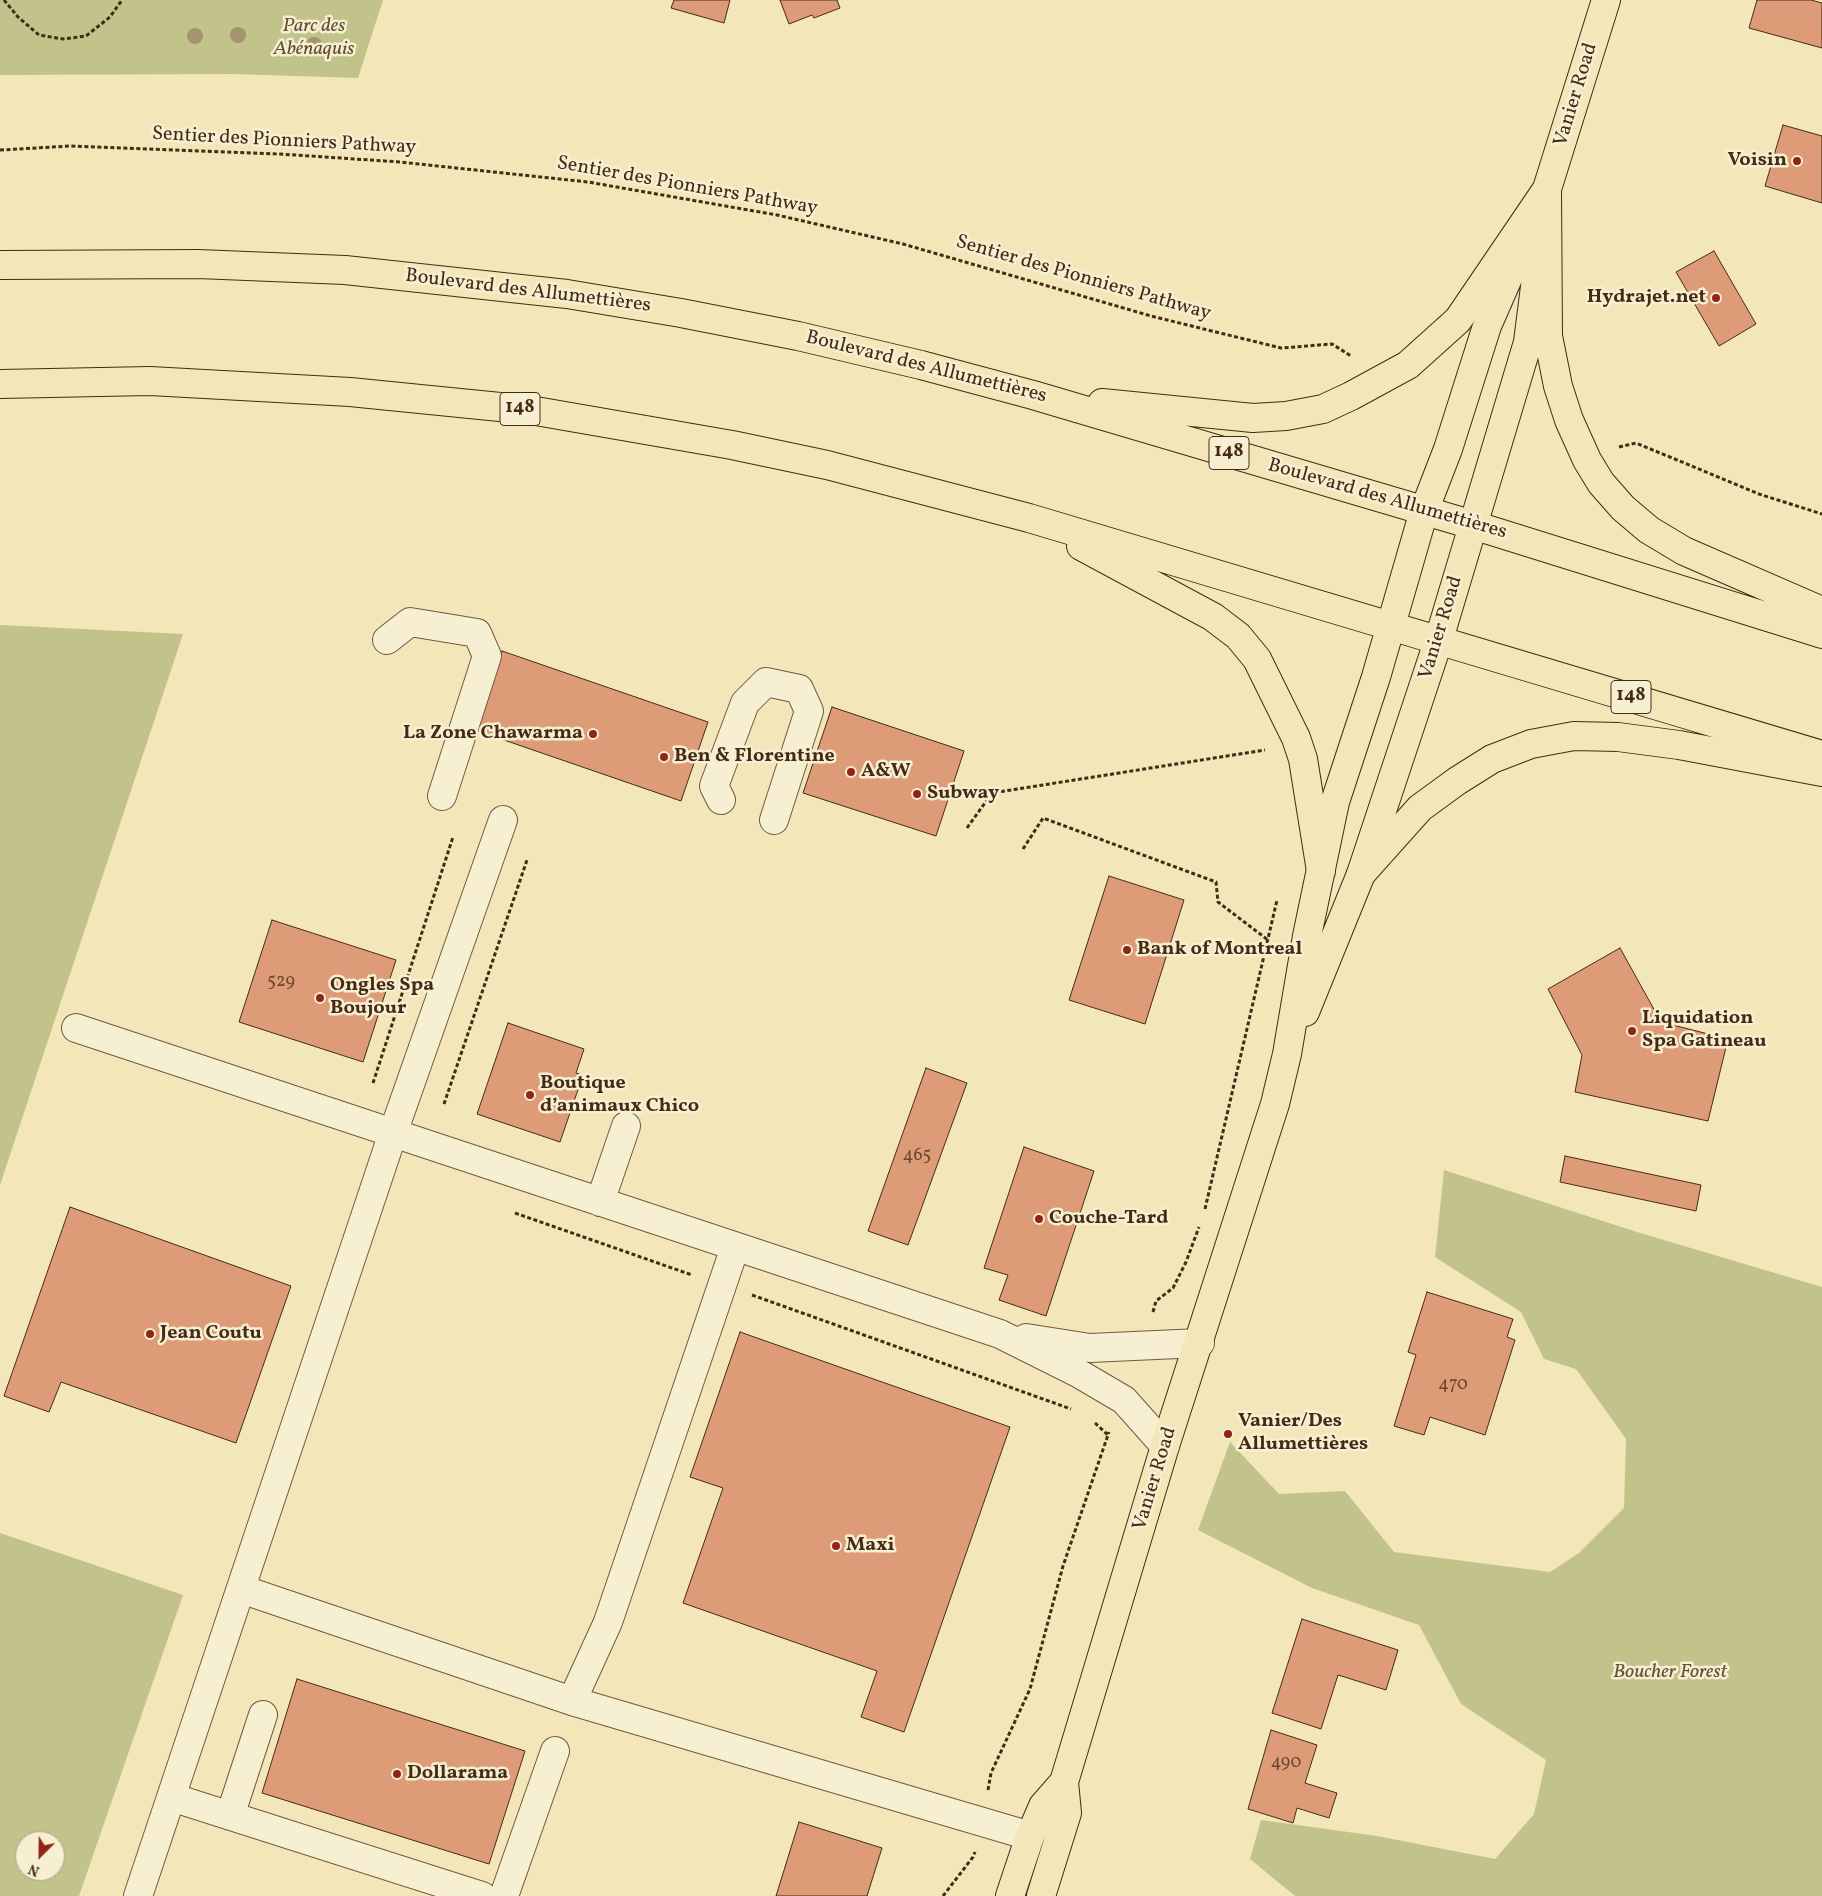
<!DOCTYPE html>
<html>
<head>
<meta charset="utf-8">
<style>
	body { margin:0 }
	#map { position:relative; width:1822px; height:1896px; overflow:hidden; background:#f3e6b9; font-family:Vollkorn,serif }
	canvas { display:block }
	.north { position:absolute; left:15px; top:1831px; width:50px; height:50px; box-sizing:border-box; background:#f7efd2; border:1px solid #b0a187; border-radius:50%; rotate:203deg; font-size:14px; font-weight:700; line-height:20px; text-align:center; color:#452b16 }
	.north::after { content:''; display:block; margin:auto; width:18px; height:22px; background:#8f2418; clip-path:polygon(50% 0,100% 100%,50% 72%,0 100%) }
</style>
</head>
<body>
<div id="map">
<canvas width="1822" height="1896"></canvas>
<div class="north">N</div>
</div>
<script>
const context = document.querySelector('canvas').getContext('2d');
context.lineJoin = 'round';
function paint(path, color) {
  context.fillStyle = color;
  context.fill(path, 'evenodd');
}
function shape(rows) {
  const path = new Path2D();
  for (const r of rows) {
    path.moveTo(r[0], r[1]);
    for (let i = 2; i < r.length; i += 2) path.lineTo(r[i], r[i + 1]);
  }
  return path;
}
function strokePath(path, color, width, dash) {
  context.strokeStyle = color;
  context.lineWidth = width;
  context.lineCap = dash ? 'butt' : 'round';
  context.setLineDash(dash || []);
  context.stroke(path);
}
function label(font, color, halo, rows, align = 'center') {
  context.font = font + ' Vollkorn,serif';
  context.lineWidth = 5;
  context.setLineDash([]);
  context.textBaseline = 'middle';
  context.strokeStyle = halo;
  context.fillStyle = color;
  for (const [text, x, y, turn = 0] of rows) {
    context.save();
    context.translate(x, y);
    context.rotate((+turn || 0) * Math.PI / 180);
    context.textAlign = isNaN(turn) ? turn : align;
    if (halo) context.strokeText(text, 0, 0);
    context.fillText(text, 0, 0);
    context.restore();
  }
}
paint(shape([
	[0,0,383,0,358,78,232,74,0,75],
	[0,625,183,634,0,1185],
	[1444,1170,1637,1232,1822,1287,1822,1896,1295,1896,1250,1859,1261,1820,1377,1836,1495,1859,1534,1814,1546,1760,1461,1704,1419,1625,1312,1588,1198,1530,1230,1442,1279,1494,1345,1491,1394,1552,1550,1572,1579,1553,1624,1508,1626,1439,1576,1369,1544,1359,1521,1312,1435,1257],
	[0,1533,183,1595,79,1896,0,1896],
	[25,1841,55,1841,55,1871,25,1871]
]), '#c2c38b');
const building = shape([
	[674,0,730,0,724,23,671,8,674,0],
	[780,0,837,0,840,8,814,18,812,15,789,24,780,0],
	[1757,0,1811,0,1822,3,1822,48,1749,28,1757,0],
	[1783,125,1822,136,1822,203,1765,186,1783,125],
	[1714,251,1756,324,1719,346,1676,272,1714,251],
	[502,651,708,722,681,801,475,730,502,651],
	[832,707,964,751,936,836,803,793,832,707],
	[1109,876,1184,900,1145,1024,1069,1000,1109,876],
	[272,920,396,960,363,1062,239,1022,272,920],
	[1620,948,1661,1022,1728,1039,1708,1121,1575,1092,1582,1055,1548,989,1620,948],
	[508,1023,584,1049,576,1073,583,1075,560,1142,477,1114,508,1023],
	[926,1068,967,1083,908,1245,868,1231,926,1068],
	[1024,1147,1094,1171,1046,1316,999,1300,1008,1275,984,1268,1024,1147],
	[1565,1156,1701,1185,1696,1211,1560,1182,1565,1156],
	[70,1207,291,1286,236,1443,61,1382,49,1412,4,1396,70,1207],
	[1427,1292,1513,1319,1507,1337,1515,1340,1485,1435,1430,1417,1424,1435,1394,1426,1416,1355,1408,1352,1427,1292],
	[740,1332,1010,1427,904,1732,861,1717,877,1671,683,1603,723,1488,690,1477,740,1332],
	[1302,1619,1398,1650,1386,1690,1338,1675,1321,1729,1272,1713,1302,1619],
	[297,1679,525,1751,489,1864,262,1793,297,1679],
	[1271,1730,1317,1745,1305,1783,1337,1793,1329,1818,1297,1808,1293,1823,1248,1809,1271,1730],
	[799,1822,882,1848,867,1896,776,1896,799,1822]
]);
paint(building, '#de9b78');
strokePath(building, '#452b16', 1);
const minor = shape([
	[387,640,410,622,477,633,487,656,442,796],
	[721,800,714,786,745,703,766,682,799,689,809,711,774,820],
	[76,1028,1000,1334,1078,1373,1124,1400,1165,1446],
	[600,1202,626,1126],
	[1026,1338,1090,1348,1200,1343],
	[241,1589,572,1701,1030,1836],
	[572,1701,608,1622,735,1247],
	[171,1797,482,1896],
	[230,1816,263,1715],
	[138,1896,393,1133,503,820],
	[504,1896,555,1751]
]);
const major = shape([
	[1305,1012,1361,874,1439,639,1528,342,1539,255],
	[1010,1896,1030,1836,1043,1806,1064,1782],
	[1041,1896,1067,1813,1064,1782,1165,1446,1275,1104,1287,1054,1307,936,1335,802,1376,677,1424,511,1448,449,1487,326,1547,189,1606,0]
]);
const highway = shape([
	[1547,189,1548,336,1558,386,1569,420,1587,460,1601,483,1623,508,1649,530,1684,551,1822,611],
	[0,265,198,264,345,270,567,294,681,313,798,336,921,365,1033,395,1473,525,1822,634],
	[0,384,150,381,350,392,530,410,732,445,827,465,1029,518,1822,755],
	[1102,403,1253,418,1286,416,1323,409,1351,396,1408,365,1458,320,1547,189],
	[1081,546,1213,617,1238,636,1257,659,1296,738,1303,759,1321,871],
	[1361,874,1420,808,1457,781,1492,759,1531,744,1574,736,1618,737,1679,745,1822,772]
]);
strokePath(minor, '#705a3f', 30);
strokePath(major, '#452b16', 30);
strokePath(highway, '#452b16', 30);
strokePath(shape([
	[4,0,18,17,39,35,63,39,86,36,110,17,122,0],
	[0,150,70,146,280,154,400,162,588,182,777,215,903,244,1151,316,1281,348,1332,344,1351,356],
	[1619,447,1636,443,1759,494,1822,514],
	[967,828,992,793,1265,750],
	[1023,849,1043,818,1216,882,1218,902,1268,940],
	[373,1083,453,837],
	[444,1104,527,860],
	[1205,1209,1277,900],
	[515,1213,692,1275],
	[752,1295,1071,1409],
	[1153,1312,1156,1301,1173,1288,1186,1262,1199,1227],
	[1095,1423,1108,1435],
	[988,1790,991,1773,1030,1689,1063,1566,1109,1432],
	[943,1896,973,1857,975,1852]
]), '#452b16', 3, [4, 2.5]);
strokePath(minor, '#f7efd2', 28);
strokePath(major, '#f3e6b9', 28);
strokePath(highway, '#f3e6b9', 28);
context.fillStyle = '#a4946f';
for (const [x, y] of [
	[238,35],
	[195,36],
	[314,45]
]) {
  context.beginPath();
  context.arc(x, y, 8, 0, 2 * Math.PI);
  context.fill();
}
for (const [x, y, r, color] of [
	[1797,161,5,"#8f2418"],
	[1716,298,5,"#8f2418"],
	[593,734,5,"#8f2418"],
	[664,757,5,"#8f2418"],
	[851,772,5,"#8f2418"],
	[917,794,5,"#8f2418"],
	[1127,950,5,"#8f2418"],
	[320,998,5,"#8f2418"],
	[1632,1031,5,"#8f2418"],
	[530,1095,5,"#8f2418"],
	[1039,1219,5,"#8f2418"],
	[150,1334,5,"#8f2418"],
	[1228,1434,5,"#8f2418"],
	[836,1546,5,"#8f2418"],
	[397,1774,5,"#8f2418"]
]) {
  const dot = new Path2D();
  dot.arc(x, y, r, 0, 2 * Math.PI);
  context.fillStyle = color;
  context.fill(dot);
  strokePath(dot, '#f7efd2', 2);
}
label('18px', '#6b472e', null, [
	["529",281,983],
	["465",917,1157],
	["470",1453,1386],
	["490",1286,1764]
]);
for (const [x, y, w] of [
	[520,409,40],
	[1229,453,40],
	[1631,697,40]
]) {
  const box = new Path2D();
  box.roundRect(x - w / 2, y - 16.5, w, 33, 4);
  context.fillStyle = '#f7efd2';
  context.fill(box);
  strokePath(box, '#452b16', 1);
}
label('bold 19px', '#452b16', null, [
	["148",520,409],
	["148",1229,453],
	["148",1631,697]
]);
label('italic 20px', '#645133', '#f7efd2', [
	["Parc des",314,27],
	["Abénaquis",314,50],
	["Boucher Forest",1670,1673]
]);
label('20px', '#452b16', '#f7efd2', [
	["Vanier Road",1577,95,-73],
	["Sentier des Pionniers Pathway",284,142,3],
	["Sentier des Pionniers Pathway",687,187,10],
	["Sentier des Pionniers Pathway",1083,279,16],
	["Boulevard des Allumettières",528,292,7],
	["Boulevard des Allumettières",926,368,14],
	["Boulevard des Allumettières",1387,500,16],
	["Vanier Road",1442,628,-73],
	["Vanier Road",1156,1479,-73]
]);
label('bold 20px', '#452b16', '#f7efd2', [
	["Voisin",1787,161,"right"],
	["Hydrajet.net",1706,298,"right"],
	["La Zone Chawarma",583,734,"right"],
	["Ben & Florentine",674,757],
	["A&W",861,772],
	["Subway",927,794],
	["Bank of Montreal",1137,950],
	["Ongles Spa",330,986],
	["Boujour",330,1009],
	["Liquidation",1642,1019],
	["Spa Gatineau",1642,1042],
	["Boutique",540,1084],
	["d’animaux Chico",540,1107],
	["Couche-Tard",1049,1219],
	["Jean Coutu",160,1334],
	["Vanier/Des",1238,1422],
	["Allumettières",1238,1445],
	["Maxi",846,1546],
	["Dollarama",407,1774]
], 'left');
</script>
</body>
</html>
